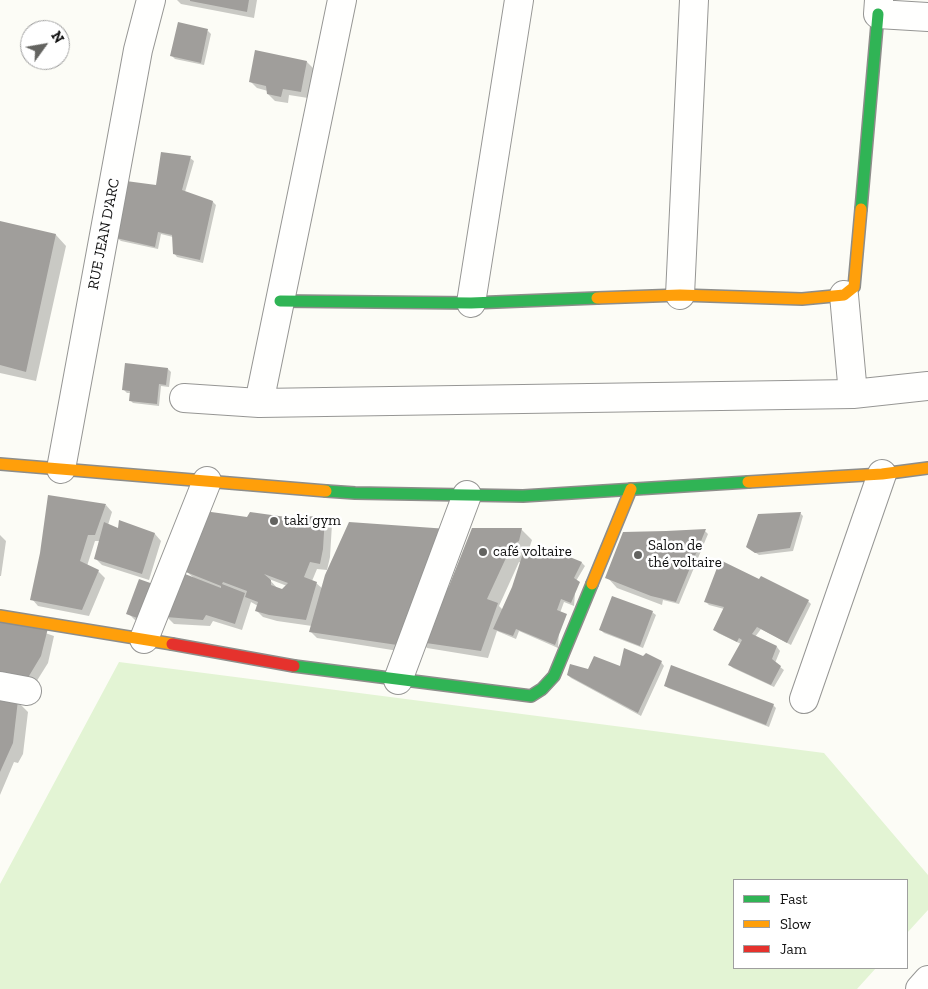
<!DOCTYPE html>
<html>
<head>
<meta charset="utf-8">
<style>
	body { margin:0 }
	#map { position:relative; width:928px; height:989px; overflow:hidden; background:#fcfcf6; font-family:"Zilla Slab",serif }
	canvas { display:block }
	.legend { position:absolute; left:733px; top:879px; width:175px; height:90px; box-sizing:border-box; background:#fff; border:1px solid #9f9f9f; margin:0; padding:6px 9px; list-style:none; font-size:15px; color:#101010 }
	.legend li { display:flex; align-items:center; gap:10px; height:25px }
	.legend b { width:25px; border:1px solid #9f9f9f }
	.north { position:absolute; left:20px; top:20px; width:50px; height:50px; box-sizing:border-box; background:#fff; border:1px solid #9f9f9f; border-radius:50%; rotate:58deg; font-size:14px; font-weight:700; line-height:20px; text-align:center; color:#101010 }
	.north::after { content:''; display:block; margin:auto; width:18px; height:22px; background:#636360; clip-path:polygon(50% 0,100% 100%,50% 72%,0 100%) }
</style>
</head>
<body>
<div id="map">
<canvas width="928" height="989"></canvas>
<ul class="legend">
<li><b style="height:6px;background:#30b455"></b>Fast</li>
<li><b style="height:6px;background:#ff9f0a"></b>Slow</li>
<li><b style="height:6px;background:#e5322d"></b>Jam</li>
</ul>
<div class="north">N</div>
</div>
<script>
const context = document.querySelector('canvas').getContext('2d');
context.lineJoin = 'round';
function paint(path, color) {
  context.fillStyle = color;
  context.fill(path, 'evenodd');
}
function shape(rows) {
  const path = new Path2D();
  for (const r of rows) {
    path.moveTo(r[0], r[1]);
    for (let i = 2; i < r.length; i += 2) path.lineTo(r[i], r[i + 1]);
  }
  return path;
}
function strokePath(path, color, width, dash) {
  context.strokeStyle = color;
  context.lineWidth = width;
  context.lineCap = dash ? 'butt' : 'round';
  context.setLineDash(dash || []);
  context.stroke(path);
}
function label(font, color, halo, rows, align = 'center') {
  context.font = font + ' "Zilla Slab",serif';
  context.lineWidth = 5;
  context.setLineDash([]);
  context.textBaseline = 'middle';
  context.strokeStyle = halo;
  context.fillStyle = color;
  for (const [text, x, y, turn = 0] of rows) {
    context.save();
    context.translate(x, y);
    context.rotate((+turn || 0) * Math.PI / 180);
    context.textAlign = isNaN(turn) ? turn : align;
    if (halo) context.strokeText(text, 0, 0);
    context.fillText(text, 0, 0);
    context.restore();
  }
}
paint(shape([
	[119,662,824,753,928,875,928,910,907,933,907,880,734,880,734,968,876,968,857,989,0,989,0,884]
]), '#e3f4d4');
paint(shape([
	[177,0,257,0,254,18,181,4],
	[208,31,211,34,204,65,175,59,172,56],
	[256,51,307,62,314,69,308,98,289,95,288,103,275,101,268,94,268,91,257,88,250,81],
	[190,158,194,161,185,192,213,202,216,205,203,263,177,257,174,253,173,237,161,234,158,249,121,241,117,238,157,187],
	[0,223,56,235,66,246,36,381,0,373],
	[168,369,171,372,169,387,161,386,159,406,133,403,130,400,131,393,127,393,124,390],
	[106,505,112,512,108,525,119,530,155,534,161,541,149,580,102,565,95,558,100,541,95,541,87,566,98,571,105,578,89,616,38,606,32,599],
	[800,513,803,516,793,551,759,555,747,547],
	[325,517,332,524,330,557,327,570,317,569,312,581,316,583,323,589,411,653,317,638,311,632,312,626,277,621,263,617,256,610,258,606,251,602,242,630,213,621,210,626,174,624,167,617,195,579,187,572,247,519],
	[269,579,287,586,283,590,278,589],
	[521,529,532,540,529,549,547,557,550,550,582,563,585,566,576,581,574,606,564,602,560,613,558,648,519,631,516,639,497,631,488,658,427,648,421,641],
	[519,562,521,563,513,587,503,610,499,606],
	[705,531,708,534,679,604,663,600,662,605,617,588,607,577,667,533],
	[0,535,6,541,1,576,0,576],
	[140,580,150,626,135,620,128,613],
	[760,581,808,601,811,604,791,645,761,629,755,637,777,647,780,651,775,663,784,670,774,687,733,668,730,665,741,644,718,633,714,629,724,609,709,605,706,602],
	[652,612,656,615,643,648,604,633,601,630],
	[10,621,54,636,48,663,33,687,0,680],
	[661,662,664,666,641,716,571,678,568,675],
	[665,685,773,705,776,708,769,727,668,688],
	[0,698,17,701,28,712,23,754,18,763,14,762,0,795]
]), '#0003');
paint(shape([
	[190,0,249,0,247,12,190,1],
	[178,22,208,29,201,63,170,56],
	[255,50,307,61,301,92,283,89,281,97,267,94,266,86,249,82],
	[161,152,191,156,182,190,213,201,200,260,173,254,172,235,158,232,155,247,116,238,126,181,156,185],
	[0,221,56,234,26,372,0,365],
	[125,363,168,368,166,385,159,384,157,404,129,401,130,391,122,390],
	[48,495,106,504,95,535,88,535,80,561,99,570,82,610,30,600,40,553],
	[204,511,247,517,250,512,286,517,325,516,323,549,320,564,310,562,304,577,317,582,306,620,269,615,255,611,258,602,245,597,247,591,223,582,222,584,245,593,235,624,206,615,203,620,166,617,185,574,221,588,221,586,186,572],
	[264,574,288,583,282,589,271,585,271,580],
	[801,512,790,548,755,553,746,547,758,514],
	[119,520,155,533,142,574,94,559,104,522,118,528],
	[349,522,448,529,404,646,309,632,325,575],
	[472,528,522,528,519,541,512,545,487,599,498,603,481,651,419,642,449,586],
	[706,529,676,602,651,596,605,578,623,532,666,531],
	[525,547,547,555,550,549,582,562,574,578,580,582,571,603,561,599,557,610,567,614,555,645,516,629,513,636,493,629,512,587],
	[720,560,759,579,761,576,809,600,787,643,757,627,752,634,777,646,772,659,781,666,771,685,728,665,742,640,739,638,737,642,713,630,724,607,704,602],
	[139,579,156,585,143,620,126,614],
	[612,596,653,611,640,646,599,630],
	[0,619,48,628,41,656,26,681,0,676],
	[624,648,643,656,646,653,662,661,638,713,567,675,570,664,588,669,594,656,620,666],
	[671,665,774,704,766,725,664,686],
	[0,697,18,700,13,743,0,772]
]), '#a09e9b');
const street = shape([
	[879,0,878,14,928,17],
	[680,295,694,0],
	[844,295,853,394],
	[471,303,519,0],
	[184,398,259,403,853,394,928,386],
	[259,403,342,0],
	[61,469,138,50,151,0],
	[144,639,207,481],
	[398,680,467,495],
	[0,686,27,691],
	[804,699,882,474],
	[920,989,928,980]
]);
const fast = shape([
	[861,209,878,14],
	[280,301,471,303,597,298],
	[326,491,355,493,523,496,748,482],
	[294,666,531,696,542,689,554,676,592,584]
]);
const slow = shape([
	[597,298,680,295,802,299,844,295,854,287,861,209],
	[0,464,326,491],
	[748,482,882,474,928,468],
	[592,584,631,489],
	[0,616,172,644]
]);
const jam = shape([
	[172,644,294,666]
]);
strokePath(street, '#969694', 30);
strokePath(fast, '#8d8d8a', 14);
strokePath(slow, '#8d8d8a', 14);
strokePath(jam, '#8d8d8a', 14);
strokePath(street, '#fffffe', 28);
strokePath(fast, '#30b455', 11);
strokePath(slow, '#ff9f0a', 11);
strokePath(jam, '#e5322d', 11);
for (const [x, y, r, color] of [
	[274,521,5,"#636360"],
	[483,552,5,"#636360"],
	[638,555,5,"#636360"]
]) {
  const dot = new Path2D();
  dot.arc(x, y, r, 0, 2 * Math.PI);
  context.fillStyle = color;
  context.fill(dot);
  strokePath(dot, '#fff', 2);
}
label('15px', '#101010', '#fff', [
	["RUE JEAN D'ARC",104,234,-79]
]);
label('15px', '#101010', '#fff', [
	["taki gym",284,521],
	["Salon de",648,546],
	["thé voltaire",648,563],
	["café voltaire",493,552]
], 'left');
</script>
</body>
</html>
